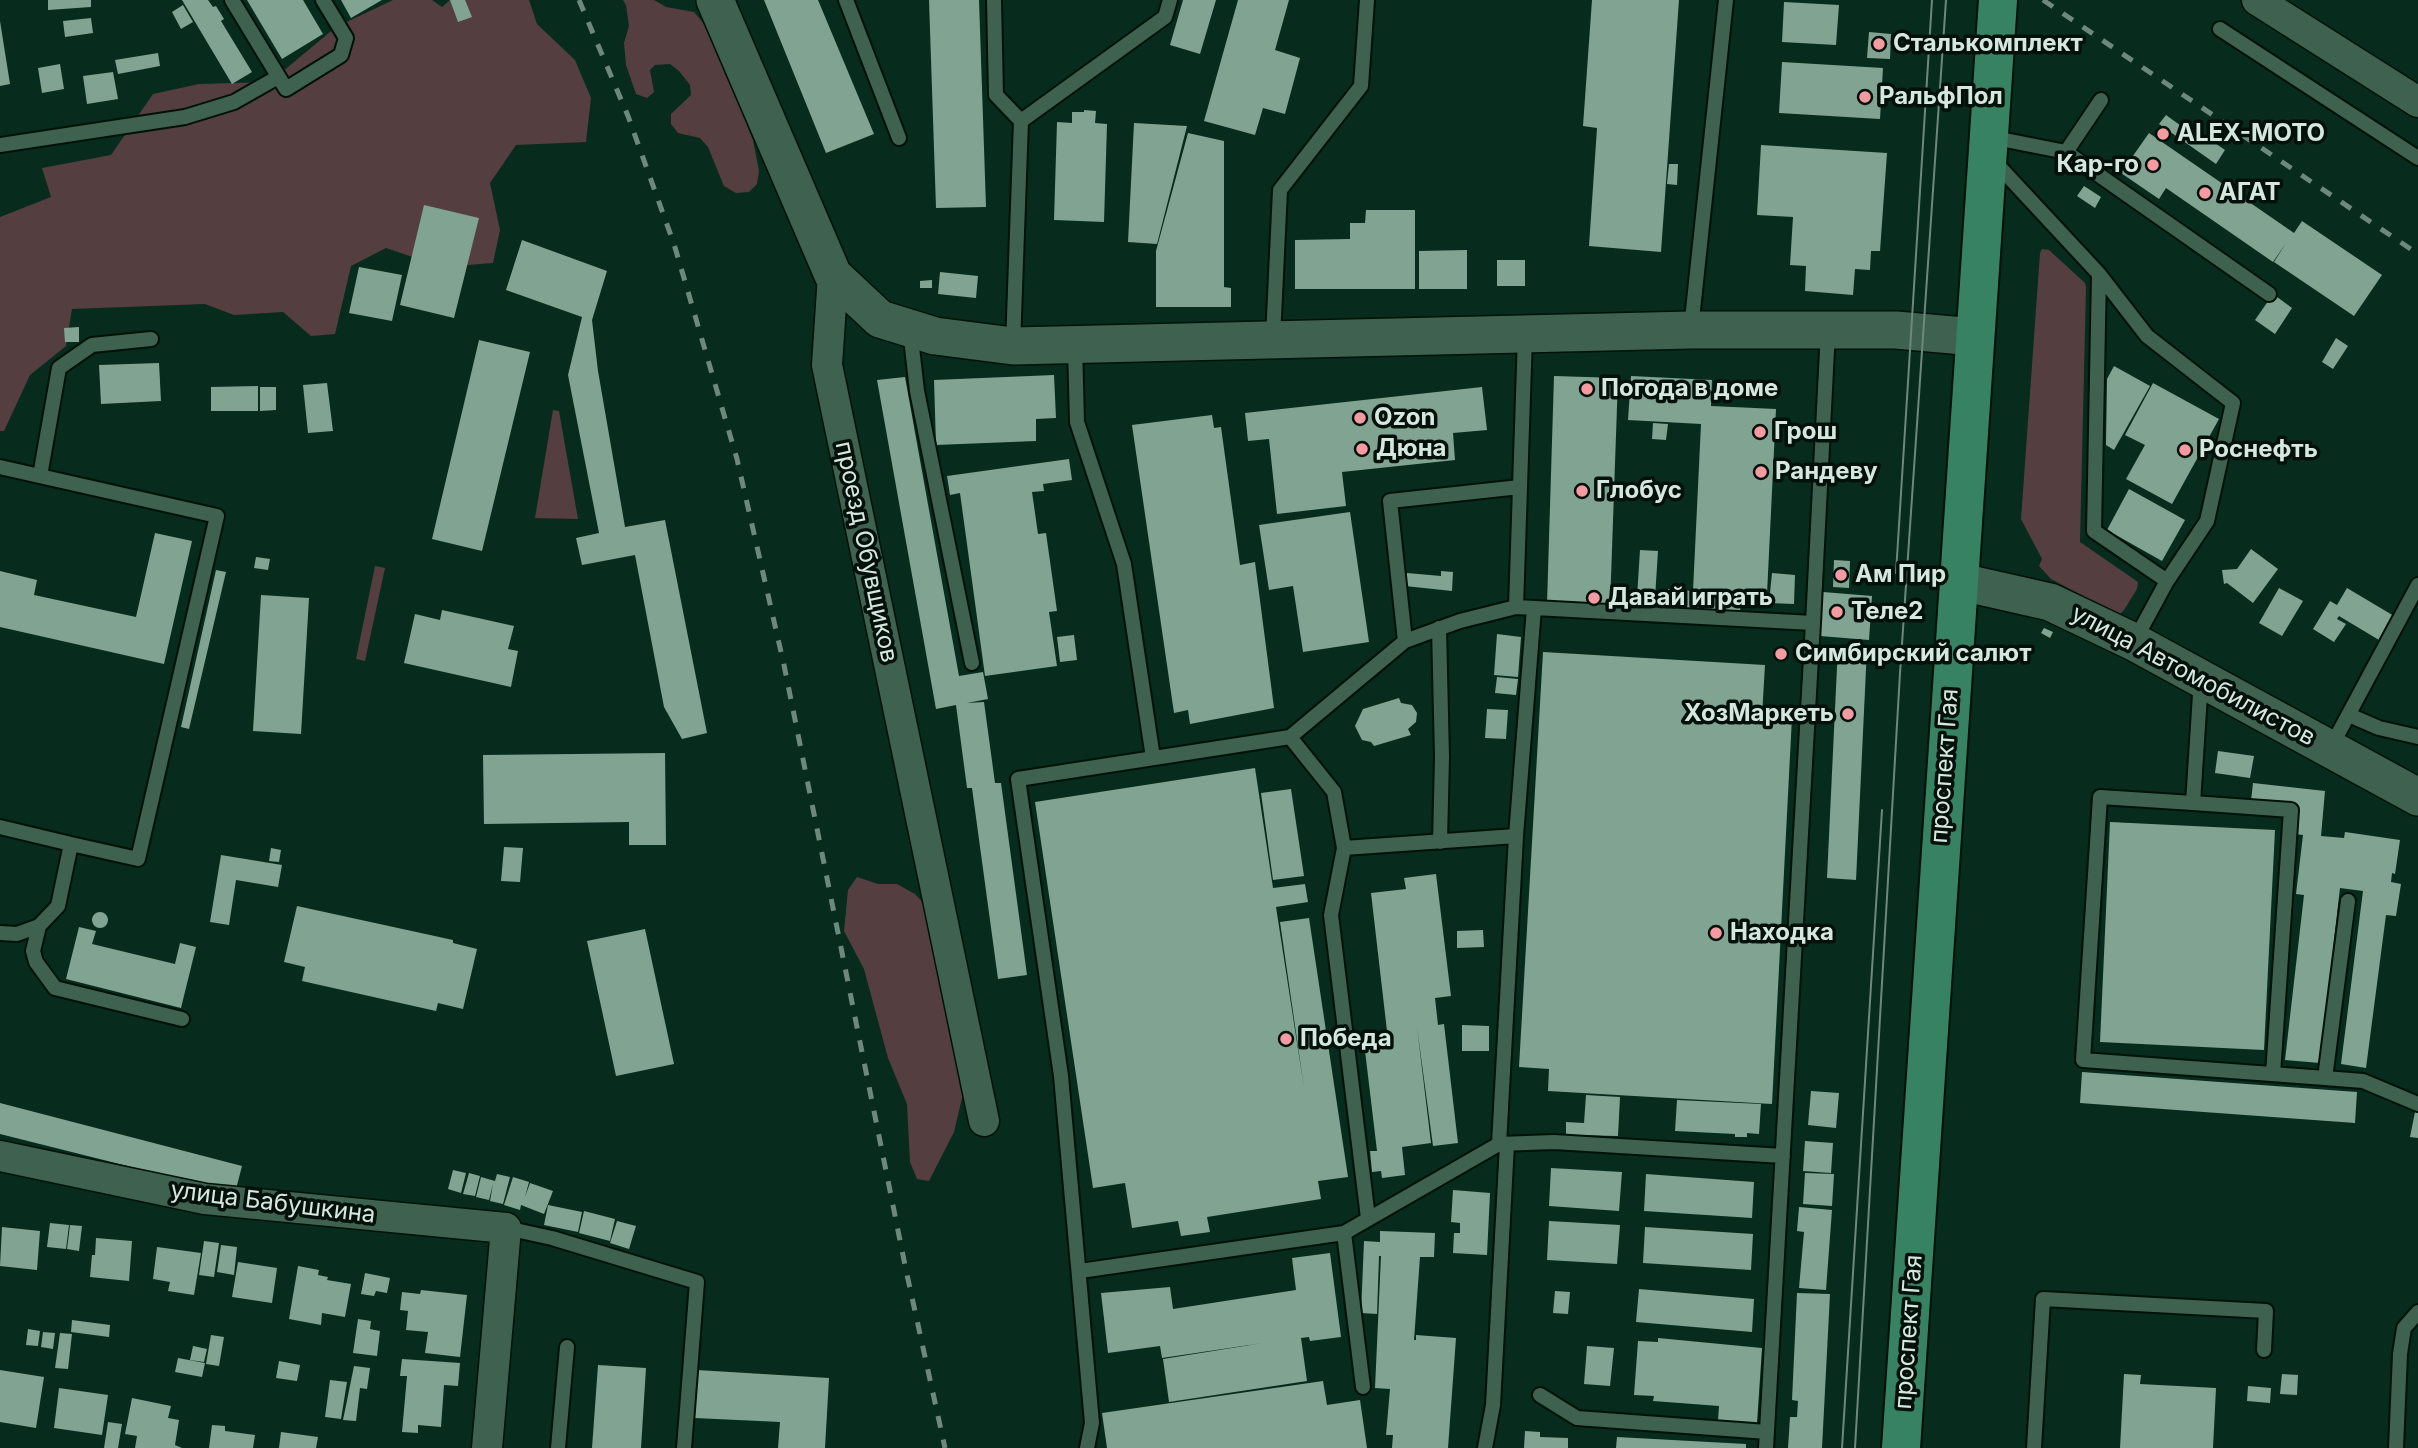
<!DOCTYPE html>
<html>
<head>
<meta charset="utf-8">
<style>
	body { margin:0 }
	canvas { display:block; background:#072b1c }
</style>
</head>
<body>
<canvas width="2418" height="1448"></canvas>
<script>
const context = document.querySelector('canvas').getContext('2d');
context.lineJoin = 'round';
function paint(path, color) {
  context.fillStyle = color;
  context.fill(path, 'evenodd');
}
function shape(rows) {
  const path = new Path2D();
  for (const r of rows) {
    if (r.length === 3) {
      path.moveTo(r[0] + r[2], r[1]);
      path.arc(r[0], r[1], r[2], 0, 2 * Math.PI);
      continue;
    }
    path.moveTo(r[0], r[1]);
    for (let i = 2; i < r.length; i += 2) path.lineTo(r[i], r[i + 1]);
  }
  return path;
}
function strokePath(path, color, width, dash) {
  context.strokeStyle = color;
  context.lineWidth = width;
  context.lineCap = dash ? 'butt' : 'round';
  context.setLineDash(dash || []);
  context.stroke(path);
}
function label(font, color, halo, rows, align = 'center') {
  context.font = font + ' Inter,sans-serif';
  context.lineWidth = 7;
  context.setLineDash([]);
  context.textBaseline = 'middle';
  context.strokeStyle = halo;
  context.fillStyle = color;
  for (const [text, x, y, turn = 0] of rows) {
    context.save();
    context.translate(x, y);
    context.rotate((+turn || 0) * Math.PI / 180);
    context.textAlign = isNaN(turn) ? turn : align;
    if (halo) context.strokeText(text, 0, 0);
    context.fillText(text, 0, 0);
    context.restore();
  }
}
paint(shape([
	[393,0,432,0,442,7,450,0,529,0,537,24,575,60,591,98,586,142,516,145,490,183,500,230,493,263,442,267,386,248,351,266,335,334,311,336,283,312,234,315,205,304,72,309,66,346,30,375,4,431,0,431,0,217,51,197,42,168,111,155,153,94,199,84,270,82,336,27],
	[623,0,654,0,666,7,694,12,710,31,753,140,759,171,757,184,749,192,736,193,724,186,708,147,700,138,678,133,671,124,671,114,691,95,690,85,679,71,670,64,655,65,650,70,654,92,647,98,636,94,626,65,624,43,629,26,626,5],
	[2042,249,2049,250,2085,283,2086,287,2080,542,2138,582,2137,589,2124,610,2119,615,2051,579,2039,566,2042,559,2021,519,2040,253],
	[553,410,559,411,578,519,535,518],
	[375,566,385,568,365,661,356,659],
	[857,877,878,884,897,884,915,894,929,909,966,1081,954,1132,929,1181,917,1179,910,1162,907,1104,888,1058,864,969,844,931,848,890]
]), '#543e3f');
paint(shape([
	[48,0,91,0,91,7,48,10],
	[182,0,208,0,213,7,216,6,224,19,221,21,252,72,232,84],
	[247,0,303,0,323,34,282,59],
	[341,0,382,0,351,18],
	[450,0,465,0,472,17,458,22],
	[764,0,818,0,874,134,826,153],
	[929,0,979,0,986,207,936,208],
	[1183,0,1216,0,1200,54,1170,45],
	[1238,0,1289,0,1275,50,1300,58,1285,114,1263,108,1255,135,1204,121],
	[1592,0,1679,0,1661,252,1589,246,1597,128,1583,126],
	[1784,2,1839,5,1836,45,1782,42],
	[183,5,193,22,181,29,172,12],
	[91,18,93,33,65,37,63,21],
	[0,21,10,84,0,86],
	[1869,32,1891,34,1890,59,1867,58],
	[158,53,160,66,118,74,115,60],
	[1782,62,1883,68,1880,119,1779,113],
	[60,64,64,89,42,93,38,68],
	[113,72,118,99,87,104,83,76],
	[1084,110,1096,111,1095,123,1107,124,1104,222,1054,220,1057,122,1072,123,1072,112,1084,112],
	[2166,115,2202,141,2205,136,2225,150,2216,164,2159,124],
	[1134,123,1187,126,1157,244,1128,242],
	[1188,133,1224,141,1224,287,1231,288,1231,307,1156,307,1156,251],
	[2149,133,2294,233,2302,221,2382,275,2354,316,2274,262,2286,243,2273,262,2166,188,2159,199,2121,173],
	[1761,145,1887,153,1880,251,1871,251,1870,270,1855,269,1853,295,1805,291,1806,266,1790,265,1793,217,1757,215],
	[1669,164,1678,164,1677,185,1667,184],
	[2084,186,2101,197,2095,208,2077,196],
	[424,205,479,218,454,318,400,305],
	[1366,210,1415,210,1415,289,1295,289,1295,240,1350,239,1350,223,1365,223],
	[522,240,607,271,592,320,598,371,625,527,665,520,707,733,682,739,664,707,635,555,582,565,576,538,599,533,568,375,582,317,506,290],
	[1467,250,1467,289,1419,289,1419,251],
	[1497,260,1525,260,1525,286,1497,286],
	[359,267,402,275,392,321,349,313],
	[940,272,978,276,976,298,938,294],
	[932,280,932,288,920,288,920,281],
	[2273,294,2292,308,2275,334,2255,320],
	[79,327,79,342,65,342,64,328],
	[2336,338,2348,346,2333,369,2322,362],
	[479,340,530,352,482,551,432,539],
	[159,363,161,401,101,404,99,365],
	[2114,366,2150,386,2114,450,2106,445,2107,379],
	[1054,375,1056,418,1036,419,1036,441,936,445,934,380],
	[1554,376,1618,378,1610,606,1547,604],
	[1631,376,1712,380,1711,406,1776,409,1767,594,1697,590,1741,594,1740,614,1667,609,1668,589,1693,591,1701,424,1628,420],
	[905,377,959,676,983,672,988,699,967,703,984,702,995,783,1001,783,1027,975,998,979,972,788,967,788,956,705,936,709,877,380],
	[327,383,333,431,308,433,303,385],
	[2153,383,2219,419,2172,504,2126,479,2145,445,2125,435],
	[258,386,258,411,211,411,211,387],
	[260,387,276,387,276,410,260,411],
	[1482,387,1487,430,1453,433,1455,460,1342,472,1346,506,1277,514,1269,439,1248,441,1245,413],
	[1212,415,1214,428,1221,427,1240,565,1255,562,1274,708,1190,724,1188,710,1174,713,1132,425],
	[1653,423,1668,424,1666,440,1652,439],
	[1069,459,1072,480,1043,484,1044,491,1032,492,1038,534,1046,533,1057,611,1049,612,1057,666,985,676,960,493,950,495,947,476],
	[2129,489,2185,520,2162,561,2107,530],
	[1350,512,1369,642,1303,652,1293,586,1269,590,1259,525],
	[155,533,192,541,164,664,0,627,0,571,37,580,34,595,136,617],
	[2251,549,2278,569,2253,603,2227,583,2224,584,2222,570,2237,569],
	[1640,550,1658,551,1655,598,1637,597],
	[256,557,270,559,268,570,254,568],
	[1834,560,1850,561,1849,588,1833,587],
	[216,570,226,572,189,729,181,727],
	[1441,571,1453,572,1452,591,1405,586,1407,573,1441,576],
	[1772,573,1795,575,1794,604,1769,603],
	[2279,588,2303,601,2282,636,2259,623],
	[2347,588,2394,616,2379,640,2339,616,2337,619,2346,624,2334,642,2313,629,2330,601,2337,605],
	[1823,592,1872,596,1869,640,1820,636],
	[261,595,309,598,301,734,253,731],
	[442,610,514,626,508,649,518,651,511,687,404,663,415,614,440,620],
	[2044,628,2053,632,2050,638,2041,633],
	[1497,634,1521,637,1518,677,1494,675],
	[1074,635,1077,660,1060,662,1057,637],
	[1838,646,1867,648,1856,880,1827,878],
	[1543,652,1765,665,1762,716,1792,717,1772,1104,1548,1091,1549,1069,1519,1067],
	[1497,677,1518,679,1516,695,1495,693],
	[1399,698,1401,703,1412,705,1417,713,1416,722,1408,729,1411,735,1374,746,1371,742,1362,740,1355,726,1363,709],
	[1487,709,1508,710,1506,739,1485,738],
	[2218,751,2254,756,2250,778,2215,773],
	[665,753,666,845,629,845,629,822,484,824,483,755],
	[1255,768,1273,888,1305,884,1308,902,1276,907,1304,1088,1280,922,1309,918,1348,1177,1318,1181,1321,1199,1207,1217,1210,1232,1181,1236,1178,1221,1132,1228,1125,1183,1093,1188,1035,802],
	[2253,783,2325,791,2321,836,2344,838,2345,832,2400,840,2395,874,2392,873,2391,882,2401,884,2396,916,2386,915,2366,1068,2341,1064,2363,891,2340,888,2320,1063,2285,1060,2304,895,2296,894,2303,835,2294,834,2297,804,2251,801],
	[1291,789,1304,876,1273,880,1261,793],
	[2110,822,2275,830,2264,1050,2100,1042],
	[504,847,523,848,520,882,501,881],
	[271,848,281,850,279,862,269,861],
	[221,855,282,865,278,887,236,880,229,925,210,922],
	[1436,874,1451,996,1435,998,1438,1025,1444,1024,1458,1143,1433,1146,1417,1027,1431,1143,1402,1147,1405,1175,1382,1178,1381,1171,1372,1172,1370,1151,1377,1151,1363,1034,1387,1031,1371,893,1406,889,1404,878],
	[297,906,453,940,453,943,477,949,463,1009,438,1003,436,1011,302,981,305,967,284,962],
	[100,920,8],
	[79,927,96,931,92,944,175,964,180,943,196,947,181,1008,66,979],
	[645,929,674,1064,616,1076,587,941],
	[1483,930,1484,947,1457,948,1457,931],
	[1462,1025,1489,1026,1489,1051,1462,1051],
	[2082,1072,2357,1092,2355,1123,2080,1103],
	[1811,1091,1839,1093,1836,1128,1808,1125],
	[1586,1095,1620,1097,1618,1136,1566,1135,1566,1122,1584,1123],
	[1677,1100,1761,1104,1759,1134,1747,1133,1747,1137,1735,1137,1735,1134,1675,1131],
	[0,1103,242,1166,235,1193,0,1134],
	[2415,1112,2418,1113,2418,1138,2410,1137],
	[1805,1141,1833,1143,1831,1173,1803,1171],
	[1551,1168,1622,1172,1619,1211,1549,1206],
	[453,1170,466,1173,461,1193,448,1189],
	[469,1173,480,1176,475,1196,463,1194],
	[1805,1173,1834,1174,1832,1206,1803,1204],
	[497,1174,510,1177,503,1204,490,1201,493,1184,489,1200,476,1197,481,1177,495,1181],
	[1646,1174,1754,1182,1752,1218,1644,1211],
	[513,1177,529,1182,525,1197,530,1183,553,1191,544,1214,521,1205,520,1210,504,1205],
	[1453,1190,1490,1193,1487,1255,1453,1253,1454,1233,1460,1233,1460,1223,1451,1222],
	[548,1205,582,1212,578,1232,544,1225],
	[1799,1207,1832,1210,1826,1290,1799,1288,1804,1232,1797,1231],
	[584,1211,615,1219,610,1241,579,1233],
	[617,1221,636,1226,629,1249,610,1243],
	[1549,1221,1620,1225,1617,1264,1547,1260],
	[50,1223,69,1225,66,1249,47,1247],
	[70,1225,82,1226,79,1251,67,1249],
	[2,1227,40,1231,37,1270,0,1266],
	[1645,1227,1753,1234,1751,1270,1643,1263],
	[1380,1231,1435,1233,1434,1257,1420,1257,1414,1340,1416,1340,1416,1335,1456,1338,1448,1448,1392,1448,1393,1435,1386,1435,1390,1389,1375,1388,1381,1256,1379,1256,1377,1314,1361,1313,1364,1241,1380,1242],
	[96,1238,132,1241,129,1281,90,1277,92,1255,95,1255],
	[204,1241,219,1243,214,1277,199,1275],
	[221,1245,237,1247,234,1275,217,1272],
	[157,1247,201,1253,194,1295,168,1291,170,1282,153,1279],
	[1330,1253,1341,1337,1310,1341,1309,1337,1301,1338,1307,1381,1169,1402,1163,1359,1263,1343,1162,1358,1160,1346,1108,1353,1101,1293,1170,1287,1173,1309,1296,1290,1292,1258],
	[238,1262,277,1268,272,1303,232,1297],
	[298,1266,319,1270,318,1275,328,1277,327,1280,351,1284,345,1317,322,1313,321,1325,289,1319],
	[365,1273,390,1278,387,1293,376,1291,374,1296,361,1294],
	[1639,1289,1754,1299,1752,1332,1636,1322],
	[421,1290,467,1295,460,1357,425,1353,428,1332,406,1330,408,1311,400,1310,402,1292,420,1294],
	[1555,1291,1570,1292,1568,1314,1553,1313],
	[1797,1293,1830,1294,1822,1448,1788,1448,1790,1417,1797,1417,1798,1401,1792,1400],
	[358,1319,371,1321,370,1329,380,1331,377,1356,353,1353],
	[72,1320,110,1325,109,1337,71,1332],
	[28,1329,40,1331,38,1346,26,1345],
	[43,1332,55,1333,53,1349,41,1347],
	[60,1333,72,1334,68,1369,55,1368],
	[211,1335,224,1337,219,1366,206,1364],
	[1658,1338,1762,1348,1757,1423,1718,1420,1719,1406,1653,1401,1654,1396,1634,1395,1638,1341,1658,1342],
	[193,1346,207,1349,204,1362,190,1360],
	[1587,1346,1614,1348,1610,1386,1584,1384],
	[178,1358,205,1363,202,1377,175,1372],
	[402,1359,460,1363,458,1386,444,1385,441,1427,418,1425,418,1433,402,1432,407,1376,400,1376],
	[279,1361,300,1365,297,1381,276,1378],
	[598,1365,646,1368,641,1448,592,1448],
	[354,1366,370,1368,367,1389,360,1388,356,1421,343,1420],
	[0,1370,44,1377,36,1428,0,1422],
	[697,1370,829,1378,825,1448,778,1448,780,1422,695,1418],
	[2124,1374,2141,1375,2140,1384,2216,1388,2213,1448,2120,1448],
	[2282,1374,2298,1375,2297,1395,2280,1394],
	[330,1380,347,1382,341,1419,325,1417],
	[1323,1381,1327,1405,1360,1400,1367,1448,1107,1448,1102,1413],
	[2248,1386,2271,1388,2270,1403,2247,1401],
	[59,1388,108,1395,102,1435,54,1428],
	[132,1398,171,1406,168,1418,179,1420,175,1445,182,1448,135,1448,137,1436,125,1434],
	[108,1422,122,1424,118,1448,104,1448],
	[212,1425,225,1426,225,1431,255,1435,253,1448,209,1448],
	[1525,1431,1540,1432,1540,1437,1568,1438,1568,1448,1524,1448],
	[281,1432,318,1437,316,1448,279,1448],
	[1617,1437,1746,1444,1746,1448,1616,1448]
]), '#81a391');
const service = shape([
	[232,0,286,89,341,55,346,38,323,0],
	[846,0,899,138],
	[994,0,996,95,1021,121],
	[2220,29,2418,158],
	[1990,137,2066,152,2269,294],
	[0,145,185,117,234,102,278,77],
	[2066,152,2101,100],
	[1994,161,2099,274,2094,531,2167,581,2135,640],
	[2099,274,2147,336,2233,403,2207,521,2167,581],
	[1691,329,1726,0],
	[910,330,917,391,972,663],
	[1273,338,1280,190,1361,86,1367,0],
	[1013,345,1021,121,1165,17,1170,0],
	[1075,346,1077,422,1124,564,1153,758],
	[0,467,217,516,138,859,71,844],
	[40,476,59,368,92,345,151,339],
	[1516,607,1525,336],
	[1439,628,1442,757,1440,842],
	[1405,641,1390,501,1520,487],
	[2201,679,2193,803,2100,797,2083,1060,2325,1078,2348,901],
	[2349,715,2379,728,2418,737],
	[1290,737,1334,792,1344,848,1516,836],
	[2331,747,2418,585],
	[2193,803,2291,810,2273,1074],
	[0,827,71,844,58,906,39,926,17,934,0,933],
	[1344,848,1331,915,1368,1218],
	[39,926,33,951,36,962,55,988,182,1019],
	[2325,1078,2363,1081,2418,1104],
	[1499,1144,1516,836,1534,608],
	[506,1228,552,1238,697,1282,684,1448],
	[1344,1233,1363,1387],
	[1080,1271,1344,1233,1499,1144,1554,1142,1783,1156],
	[1540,1395,1577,1418,1767,1432],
	[558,1448,567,1347],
	[1087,1448,1092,1423,1061,1076,1018,779,1290,737,1405,641,1460,621,1516,607,1813,623,1828,331],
	[1485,1448,1493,1405,1507,1144],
	[1766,1448,1813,623],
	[2034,1448,2043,1299,2266,1311,2264,1350],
	[2396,1448,2400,1354,2404,1328,2418,1312]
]);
const minor = shape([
	[2257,0,2418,102],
	[833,275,827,365,984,1121],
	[0,1156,205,1199,506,1228,487,1448]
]);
const tertiary = shape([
	[715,0,833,275,880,319,935,336,1013,346,1691,330,1896,330,1975,337],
	[1957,581,2050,602,2134,642,2418,797]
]);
const primary = shape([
	[1901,1448,1998,0]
]);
strokePath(service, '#001208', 18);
strokePath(minor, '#001208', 33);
strokePath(tertiary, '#001208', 40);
strokePath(primary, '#001208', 42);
strokePath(service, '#3f6150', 14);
strokePath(minor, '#3f6150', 30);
strokePath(tertiary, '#3f6150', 37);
strokePath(primary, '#378262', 38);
strokePath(shape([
	[1896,573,1932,0],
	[1842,1448,1882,810],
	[1855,1448,1900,673,1946,0]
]), '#6d897c', 2);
strokePath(shape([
	[579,0,628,116,674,244,737,459,784,665,906,1270,945,1448],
	[2043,0,2418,254]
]), '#6d897c', 5, [12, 12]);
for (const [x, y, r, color] of [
	[1879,44,7,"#f49aa1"],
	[1865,97,7,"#f49aa1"],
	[2163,134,7,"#f49aa1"],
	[2153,165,7,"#f49aa1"],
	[2205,193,7,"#f49aa1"],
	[1587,389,7,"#f49aa1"],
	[1360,418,7,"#f49aa1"],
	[1760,432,7,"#f49aa1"],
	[1362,449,7,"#f49aa1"],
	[2185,450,7,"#f49aa1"],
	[1761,472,7,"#f49aa1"],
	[1582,491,7,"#f49aa1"],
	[1841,575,7,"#f49aa1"],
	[1594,598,7,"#f49aa1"],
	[1837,612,7,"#f49aa1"],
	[1781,654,7,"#f49aa1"],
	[1848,714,7,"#f49aa1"],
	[1716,933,7,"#f49aa1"],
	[1286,1039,7,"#f49aa1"]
]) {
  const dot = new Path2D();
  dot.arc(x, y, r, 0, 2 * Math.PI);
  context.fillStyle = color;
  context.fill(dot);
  strokePath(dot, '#04100a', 2.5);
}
label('bold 24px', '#d5e8dd', '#04100a', [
	["Сталькомплект",1893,44],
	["РальфПол",1879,97],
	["ALEX-MOTO",2177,134],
	["Кар-го",2139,165,"right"],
	["АГАТ",2219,193],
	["Погода в доме",1601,389],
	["Ozon",1374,418],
	["Грош",1774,432],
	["Дюна",1376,449],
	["Роснефть",2199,450],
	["Рандеву",1775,472],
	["Глобус",1596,491],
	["Ам Пир",1855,575],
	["Давай играть",1608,598],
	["Теле2",1851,612],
	["Симбирский салют",1795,654],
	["ХозМаркеть",1834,714,"right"],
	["Находка",1730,933],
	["Победа",1300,1039]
], 'left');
label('24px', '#d5e8dd', '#04100a', [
	["проезд Обувщиков",866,552,78],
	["улица Автомобилистов",2193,676,28],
	["проспект Гая",1945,766,-86],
	["улица Бабушкина",273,1203,7],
	["проспект Гая",1909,1332,-86]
]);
</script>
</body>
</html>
